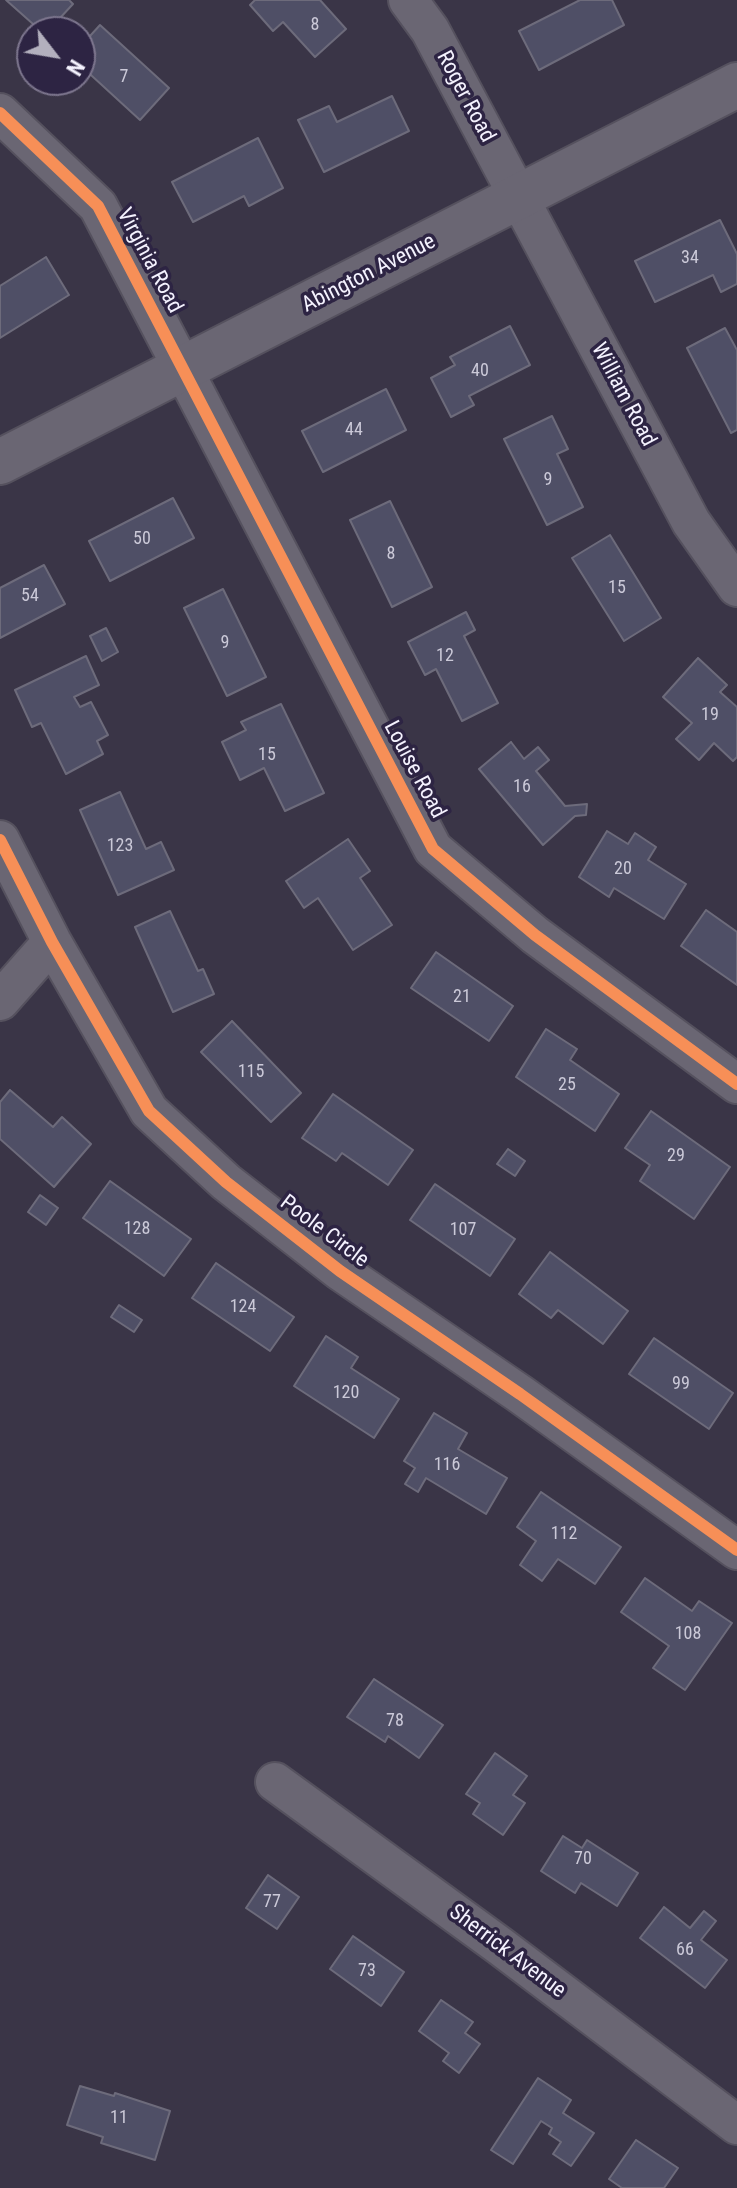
<!DOCTYPE html>
<html>
<head>
<meta charset="utf-8">
<style>
	body { margin:0 }
	#map { position:relative; width:737px; height:2188px; overflow:hidden; background:#3a3547; font-family:"Roboto Condensed",sans-serif }
	canvas { display:block }
	.north { position:absolute; left:16px; top:16px; width:80px; height:80px; box-sizing:border-box; background:#2d2443; border:2px solid #7d768e; border-radius:50%; rotate:121deg; font-size:22px; font-weight:700; line-height:32px; text-align:center; color:#f4f2fe }
	.north::after { content:''; display:block; margin:auto; width:28px; height:36px; background:#b3b0be; clip-path:polygon(50% 0,100% 100%,50% 72%,0 100%) }
</style>
</head>
<body>
<div id="map">
<canvas width="737" height="2188"></canvas>
<div class="north">N</div>
</div>
<script>
const context = document.querySelector('canvas').getContext('2d');
context.lineJoin = 'round';
function paint(path, color) {
  context.fillStyle = color;
  context.fill(path, 'evenodd');
}
function shape(rows) {
  const path = new Path2D();
  for (const r of rows) {
    path.moveTo(r[0], r[1]);
    for (let i = 2; i < r.length; i += 2) path.lineTo(r[i], r[i + 1]);
  }
  return path;
}
function strokePath(path, color, width, dash) {
  context.strokeStyle = color;
  context.lineWidth = width;
  context.lineCap = dash ? 'butt' : 'round';
  context.setLineDash(dash || []);
  context.stroke(path);
}
function label(font, color, halo, rows, align = 'center') {
  context.font = font + ' "Roboto Condensed",sans-serif';
  context.lineWidth = 7;
  context.setLineDash([]);
  context.textBaseline = 'middle';
  context.strokeStyle = halo;
  context.fillStyle = color;
  for (const [text, x, y, turn = 0] of rows) {
    context.save();
    context.translate(x, y);
    context.rotate((+turn || 0) * Math.PI / 180);
    context.textAlign = isNaN(turn) ? turn : align;
    if (halo) context.strokeText(text, 0, 0);
    context.fillText(text, 0, 0);
    context.restore();
  }
}
const building = shape([
	[6,0,69,0,73,4,47,32,42,32,6,0],
	[255,0,320,0,346,29,315,57,283,22,273,31,250,5,255,0],
	[580,0,612,0,624,25,539,70,519,31,580,0],
	[100,25,169,88,140,120,80,65,80,47,100,25],
	[392,96,409,131,324,172,298,120,329,106,337,122,392,96],
	[258,138,283,188,249,206,244,196,193,222,172,182,258,138],
	[720,220,737,254,737,284,721,292,713,275,655,302,635,261,720,220],
	[46,257,69,295,0,338,0,286,46,257],
	[510,326,530,365,469,396,474,405,451,417,431,378,455,365,450,357,510,326],
	[725,328,737,350,737,430,731,433,687,348,725,328],
	[386,389,406,430,323,472,302,431,386,389],
	[552,416,568,449,557,454,583,507,547,525,504,439,552,416],
	[173,498,194,538,110,581,89,541,173,498],
	[390,501,432,587,392,607,350,520,390,501],
	[610,535,661,618,624,641,572,558,610,535],
	[44,565,65,604,0,638,0,588,44,565],
	[223,589,266,677,227,696,184,608,223,589],
	[466,612,475,630,464,636,498,703,462,721,436,669,425,675,408,642,466,612],
	[106,628,118,652,102,661,90,636,106,628],
	[86,656,99,685,74,697,80,707,91,702,108,735,97,741,103,754,66,774,41,723,32,727,15,690,86,656],
	[698,658,727,685,720,692,737,707,737,757,733,761,714,743,699,760,676,739,692,723,663,697,698,658],
	[281,704,324,793,285,811,264,768,240,780,222,742,246,730,241,722,281,704],
	[511,742,524,759,538,747,549,760,536,771,565,806,587,804,586,815,575,816,543,845,479,769,511,742],
	[120,792,146,849,161,842,174,870,118,895,80,810,120,792],
	[607,831,628,844,635,833,656,847,648,860,686,884,664,919,614,888,609,897,579,877,607,831],
	[348,839,370,871,360,878,392,925,353,950,318,898,304,908,286,881,348,839],
	[706,910,737,932,737,985,681,946,706,910],
	[170,911,198,971,203,969,214,994,173,1012,135,927,170,911],
	[436,952,513,1006,489,1041,411,988,436,952],
	[232,1021,301,1093,271,1122,201,1052,232,1021],
	[546,1029,577,1049,570,1060,619,1094,595,1131,516,1077,546,1029],
	[10,1090,53,1127,62,1117,91,1144,54,1187,0,1139,0,1102,10,1090],
	[333,1094,413,1150,388,1185,342,1153,336,1161,302,1138,333,1094],
	[651,1111,730,1167,694,1219,640,1181,650,1165,625,1148,651,1111],
	[508,1149,525,1161,515,1176,497,1164,508,1149],
	[110,1181,191,1239,164,1276,83,1218,110,1181],
	[435,1184,515,1239,490,1276,410,1220,435,1184],
	[40,1195,58,1208,46,1225,28,1212,40,1195],
	[550,1252,628,1311,603,1344,558,1310,551,1318,519,1294,550,1252],
	[216,1263,294,1317,270,1351,192,1298,216,1263],
	[119,1305,142,1320,134,1332,111,1317,119,1305],
	[326,1336,358,1357,351,1368,399,1399,374,1438,294,1386,326,1336],
	[654,1338,733,1393,709,1429,629,1374,654,1338],
	[434,1413,467,1433,458,1449,507,1478,486,1514,426,1478,418,1492,405,1484,415,1468,404,1461,434,1413],
	[541,1492,621,1547,595,1584,558,1559,542,1581,520,1565,536,1541,517,1527,541,1492],
	[645,1578,692,1611,699,1601,732,1623,685,1690,653,1668,669,1646,621,1612,645,1578],
	[374,1679,443,1725,419,1758,388,1736,385,1742,347,1717,374,1679],
	[495,1753,527,1776,513,1795,525,1803,503,1835,473,1814,480,1803,466,1794,495,1753],
	[563,1836,582,1848,587,1840,638,1873,617,1906,581,1883,575,1893,541,1871,563,1836],
	[268,1875,299,1897,277,1929,246,1908,268,1875],
	[664,1907,690,1928,704,1911,716,1921,701,1940,727,1960,705,1988,640,1938,664,1907],
	[353,1936,404,1972,381,2006,330,1969,353,1936],
	[441,2000,473,2022,465,2033,480,2044,459,2073,443,2061,449,2053,419,2031,441,2000],
	[538,2078,571,2100,563,2113,594,2133,571,2166,553,2154,561,2142,549,2134,552,2128,541,2121,513,2164,491,2150,538,2078],
	[80,2086,114,2096,115,2093,170,2111,155,2160,101,2143,103,2137,67,2125,80,2086],
	[636,2140,678,2168,664,2188,622,2188,609,2179,636,2140]
]);
paint(building, '#4f4f66');
strokePath(building, '#6d6b7b', 2);
const minor = shape([
	[408,0,430,30,691,522,737,587],
	[0,113,98,206,433,849,535,935,737,1084],
	[0,840,52,942,149,1111,226,1182,340,1271,520,1394,737,1550],
	[0,1001,52,942],
	[275,1782,500,1946,737,2125]
]);
const secondary = shape([
	[0,462,737,85]
]);
strokePath(minor, '#55515e', 42);
strokePath(secondary, '#55515e', 48);
strokePath(minor, '#6a6673', 38);
strokePath(secondary, '#6a6673', 44);
strokePath(shape([
	[0,113,98,206,433,849,535,935,737,1084],
	[0,840,52,942,149,1111,226,1182,340,1271,520,1394,737,1550]
]), '#f78f57', 12);
label('18px', '#cbc9d8', null, [
	["8",315,25],
	["7",124,77],
	["34",690,258],
	["40",480,371],
	["44",354,430],
	["9",548,480],
	["50",142,539],
	["8",391,554],
	["15",617,588],
	["54",30,596],
	["9",225,643],
	["12",445,656],
	["19",710,715],
	["15",267,755],
	["16",522,787],
	["123",120,846],
	["20",623,869],
	["21",462,997],
	["115",251,1072],
	["25",567,1085],
	["29",676,1156],
	["128",137,1229],
	["107",463,1230],
	["124",243,1307],
	["99",681,1384],
	["120",346,1393],
	["116",447,1465],
	["112",564,1534],
	["108",688,1634],
	["78",395,1721],
	["70",583,1859],
	["77",272,1902],
	["66",685,1950],
	["73",367,1971],
	["11",119,2118]
]);
label('22px', '#f4f2fe', '#2d2443', [
	["Roger Road",465,97,62],
	["Virginia Road",149,261,62],
	["Abington Avenue",369,274,-27],
	["William Road",623,395,62],
	["Louise Road",414,770,62],
	["Poole Circle",324,1232,37],
	["Sherrick Avenue",507,1952,37]
]);
</script>
</body>
</html>
